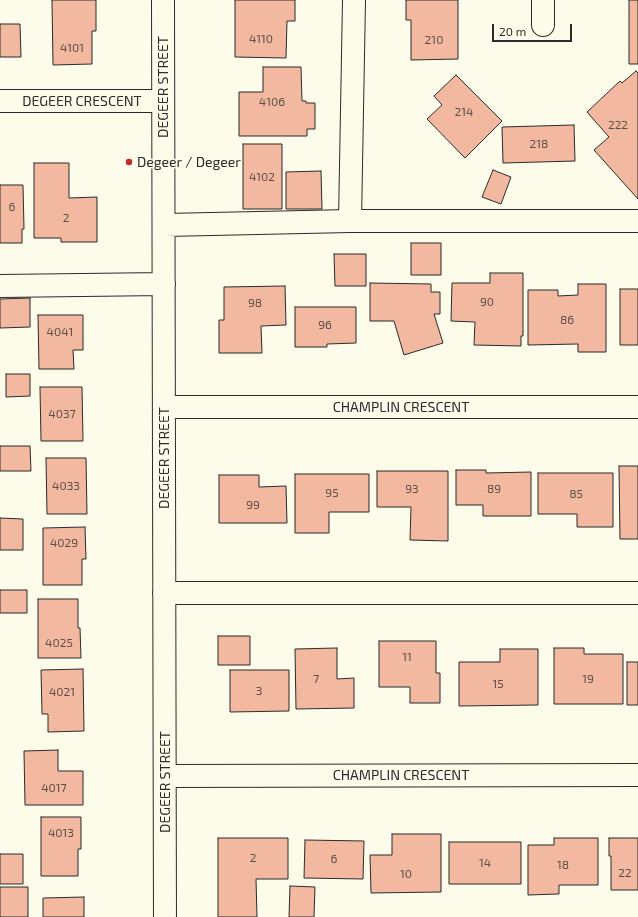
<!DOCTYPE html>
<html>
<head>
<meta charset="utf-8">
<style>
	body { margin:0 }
	#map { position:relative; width:638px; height:917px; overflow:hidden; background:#fdfbea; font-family:"Exo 2",sans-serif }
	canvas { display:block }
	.scale { position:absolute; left:492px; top:24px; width:80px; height:18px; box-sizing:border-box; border:2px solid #2b2b2b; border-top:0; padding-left:5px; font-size:12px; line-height:14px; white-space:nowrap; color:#2b2b2b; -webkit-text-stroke:3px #fdfbea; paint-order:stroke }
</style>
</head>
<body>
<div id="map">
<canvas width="638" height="917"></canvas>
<div class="scale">20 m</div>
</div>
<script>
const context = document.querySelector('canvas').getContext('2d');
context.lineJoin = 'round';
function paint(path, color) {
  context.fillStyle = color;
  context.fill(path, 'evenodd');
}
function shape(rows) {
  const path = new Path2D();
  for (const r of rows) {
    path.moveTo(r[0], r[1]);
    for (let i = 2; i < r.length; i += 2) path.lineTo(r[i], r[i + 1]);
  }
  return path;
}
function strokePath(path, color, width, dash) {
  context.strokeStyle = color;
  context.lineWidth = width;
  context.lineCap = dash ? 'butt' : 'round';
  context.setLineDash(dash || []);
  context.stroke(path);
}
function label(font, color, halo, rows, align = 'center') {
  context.font = font + ' "Exo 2",sans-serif';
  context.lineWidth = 3;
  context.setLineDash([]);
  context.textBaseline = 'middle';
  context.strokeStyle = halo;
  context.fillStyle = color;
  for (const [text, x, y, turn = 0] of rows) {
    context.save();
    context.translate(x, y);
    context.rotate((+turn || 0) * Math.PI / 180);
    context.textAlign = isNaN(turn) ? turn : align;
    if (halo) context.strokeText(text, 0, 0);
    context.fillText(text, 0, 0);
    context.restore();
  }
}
const building = shape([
	[52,0,96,0,96,31,92,31,92,64,53,65,52,0],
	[235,0,295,0,295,21,287,21,286,58,235,57,235,0],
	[406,0,458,0,458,59,411,60,411,20,406,20,406,0],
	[629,0,638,0,638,64,629,64,629,0],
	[0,24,20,24,21,57,0,57,0,24],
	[263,67,301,67,302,101,306,101,306,103,315,103,315,129,307,129,307,136,239,136,239,92,263,92,263,67],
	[636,71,638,73,638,199,594,150,609,137,587,112,620,81,622,83,636,71],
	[456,75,502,121,465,158,427,119,442,105,434,96,456,75],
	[574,125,575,161,503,163,502,127,574,125],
	[243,144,282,144,282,209,243,209,243,144],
	[34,163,69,163,69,198,97,197,97,242,61,242,61,238,34,238,34,163],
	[493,170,511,177,501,204,482,197,493,170],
	[321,171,322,209,286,209,286,172,321,171],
	[0,185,23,185,24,229,22,229,22,243,0,243,0,185],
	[411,243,441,243,441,275,411,275,411,243],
	[334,254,366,254,366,286,335,286,334,254],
	[490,273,523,273,523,336,521,336,521,346,474,345,475,322,451,321,452,283,490,283,490,273],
	[370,283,431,284,431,292,440,292,440,314,434,314,443,343,404,355,394,321,370,321,370,283],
	[578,284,606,284,606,352,578,352,578,344,528,345,528,290,558,290,558,296,578,295,578,284],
	[285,286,286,325,261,326,262,353,219,353,219,320,224,320,224,287,285,286],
	[620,289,638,289,638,345,620,345,620,289],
	[30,298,30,327,0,328,0,299,30,298],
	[295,307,356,307,356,343,327,344,327,347,295,347,295,307],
	[38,315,83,315,83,350,73,350,74,369,39,369,38,315],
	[6,374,30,374,30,396,6,397,6,374],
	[40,387,82,387,83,441,41,441,40,387],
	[0,446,30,446,31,471,0,471,0,446],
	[46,458,86,458,87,514,47,514,46,458],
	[619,466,638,466,638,539,620,539,619,466],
	[456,470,486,470,486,473,531,472,531,516,483,516,483,505,456,505,456,470],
	[377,471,448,471,448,541,410,540,411,507,377,507,377,471],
	[538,473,613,473,613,527,577,527,577,514,538,514,538,473],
	[295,474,369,474,369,512,329,512,329,533,295,533,295,474],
	[219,475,259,475,259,487,286,486,287,523,219,523,219,475],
	[0,518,23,519,23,550,0,550,0,518],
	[85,527,86,559,82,559,82,585,43,585,43,528,85,527],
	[0,590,27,590,27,613,0,613,0,590],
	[38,599,78,599,78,628,80,628,81,658,38,658,38,599],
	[218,636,250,636,250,665,218,665,218,636],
	[379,641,436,641,436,673,440,673,440,703,410,703,410,687,379,687,379,641],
	[337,648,337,679,354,678,354,708,296,709,295,649,337,648],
	[554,648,584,648,584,654,623,654,623,704,554,704,554,648],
	[500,649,538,649,538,705,459,706,459,662,500,662,500,649],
	[627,662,638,662,638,705,627,705,627,662],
	[83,669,84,731,48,732,48,714,42,714,41,670,83,669],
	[230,670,289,670,289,711,230,712,230,670],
	[58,750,58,771,83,771,83,805,25,805,24,751,58,750],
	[41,817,81,817,81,849,78,849,78,876,41,876,41,817],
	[392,834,441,834,441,892,371,893,370,855,392,855,392,834],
	[218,838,288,838,288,879,256,879,257,917,218,917,218,838],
	[554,838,598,838,598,885,559,885,559,894,528,895,528,845,554,845,554,838],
	[609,838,638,838,638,890,611,890,611,856,609,856,609,838],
	[305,840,364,841,363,879,304,878,305,840],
	[449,842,521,842,521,884,449,884,449,842],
	[0,854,23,854,23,884,0,884,0,854],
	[290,886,315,887,314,917,289,917,290,886],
	[0,887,28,887,28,917,0,917,0,887],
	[84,897,84,917,43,917,43,898,84,897]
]);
paint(building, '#f2b8a0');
strokePath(building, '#2b2b2b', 1);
const minor = shape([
	[163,0,165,917],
	[543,0,543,25],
	[0,101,163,101],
	[350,221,354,0],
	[165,225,350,221,638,221],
	[0,286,164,284],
	[164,407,638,407],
	[164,593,638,593],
	[165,776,638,775]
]);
strokePath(minor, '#2b2b2b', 24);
strokePath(minor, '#fdfbea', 22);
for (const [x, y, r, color] of [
	[129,162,4,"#c62828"]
]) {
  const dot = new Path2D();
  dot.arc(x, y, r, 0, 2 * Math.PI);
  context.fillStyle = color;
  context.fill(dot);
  strokePath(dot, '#fdfbea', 1.5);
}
label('12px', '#5d4e48', null, [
	["4110",261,39],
	["210",434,40],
	["4101",72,48],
	["4106",272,102],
	["214",464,112],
	["222",618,125],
	["218",539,144],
	["4102",262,177],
	["6",12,207],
	["2",66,218],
	["90",487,302],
	["98",255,303],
	["86",567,320],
	["96",325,325],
	["4041",60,332],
	["4037",62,414],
	["4033",66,486],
	["93",412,489],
	["89",494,489],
	["95",332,493],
	["85",576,494],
	["99",253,505],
	["4029",64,543],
	["4025",59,643],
	["11",407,657],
	["7",316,679],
	["19",588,679],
	["15",498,684],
	["3",259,691],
	["4021",62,692],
	["4017",54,788],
	["4013",61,833],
	["2",253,858],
	["6",334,859],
	["14",485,863],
	["18",563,865],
	["22",625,873],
	["10",406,874]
]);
label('14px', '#2b2b2b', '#fdfbea', [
	["DEGEER STREET",163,87,-90],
	["DEGEER CRESCENT",82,101],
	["CHAMPLIN CRESCENT",401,407],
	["DEGEER STREET",164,458,-90],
	["CHAMPLIN CRESCENT",401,775],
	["DEGEER STREET",165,782,-90]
]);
label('14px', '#2b2b2b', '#fdfbea', [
	["Degeer / Degeer",137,162]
], 'left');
</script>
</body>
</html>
